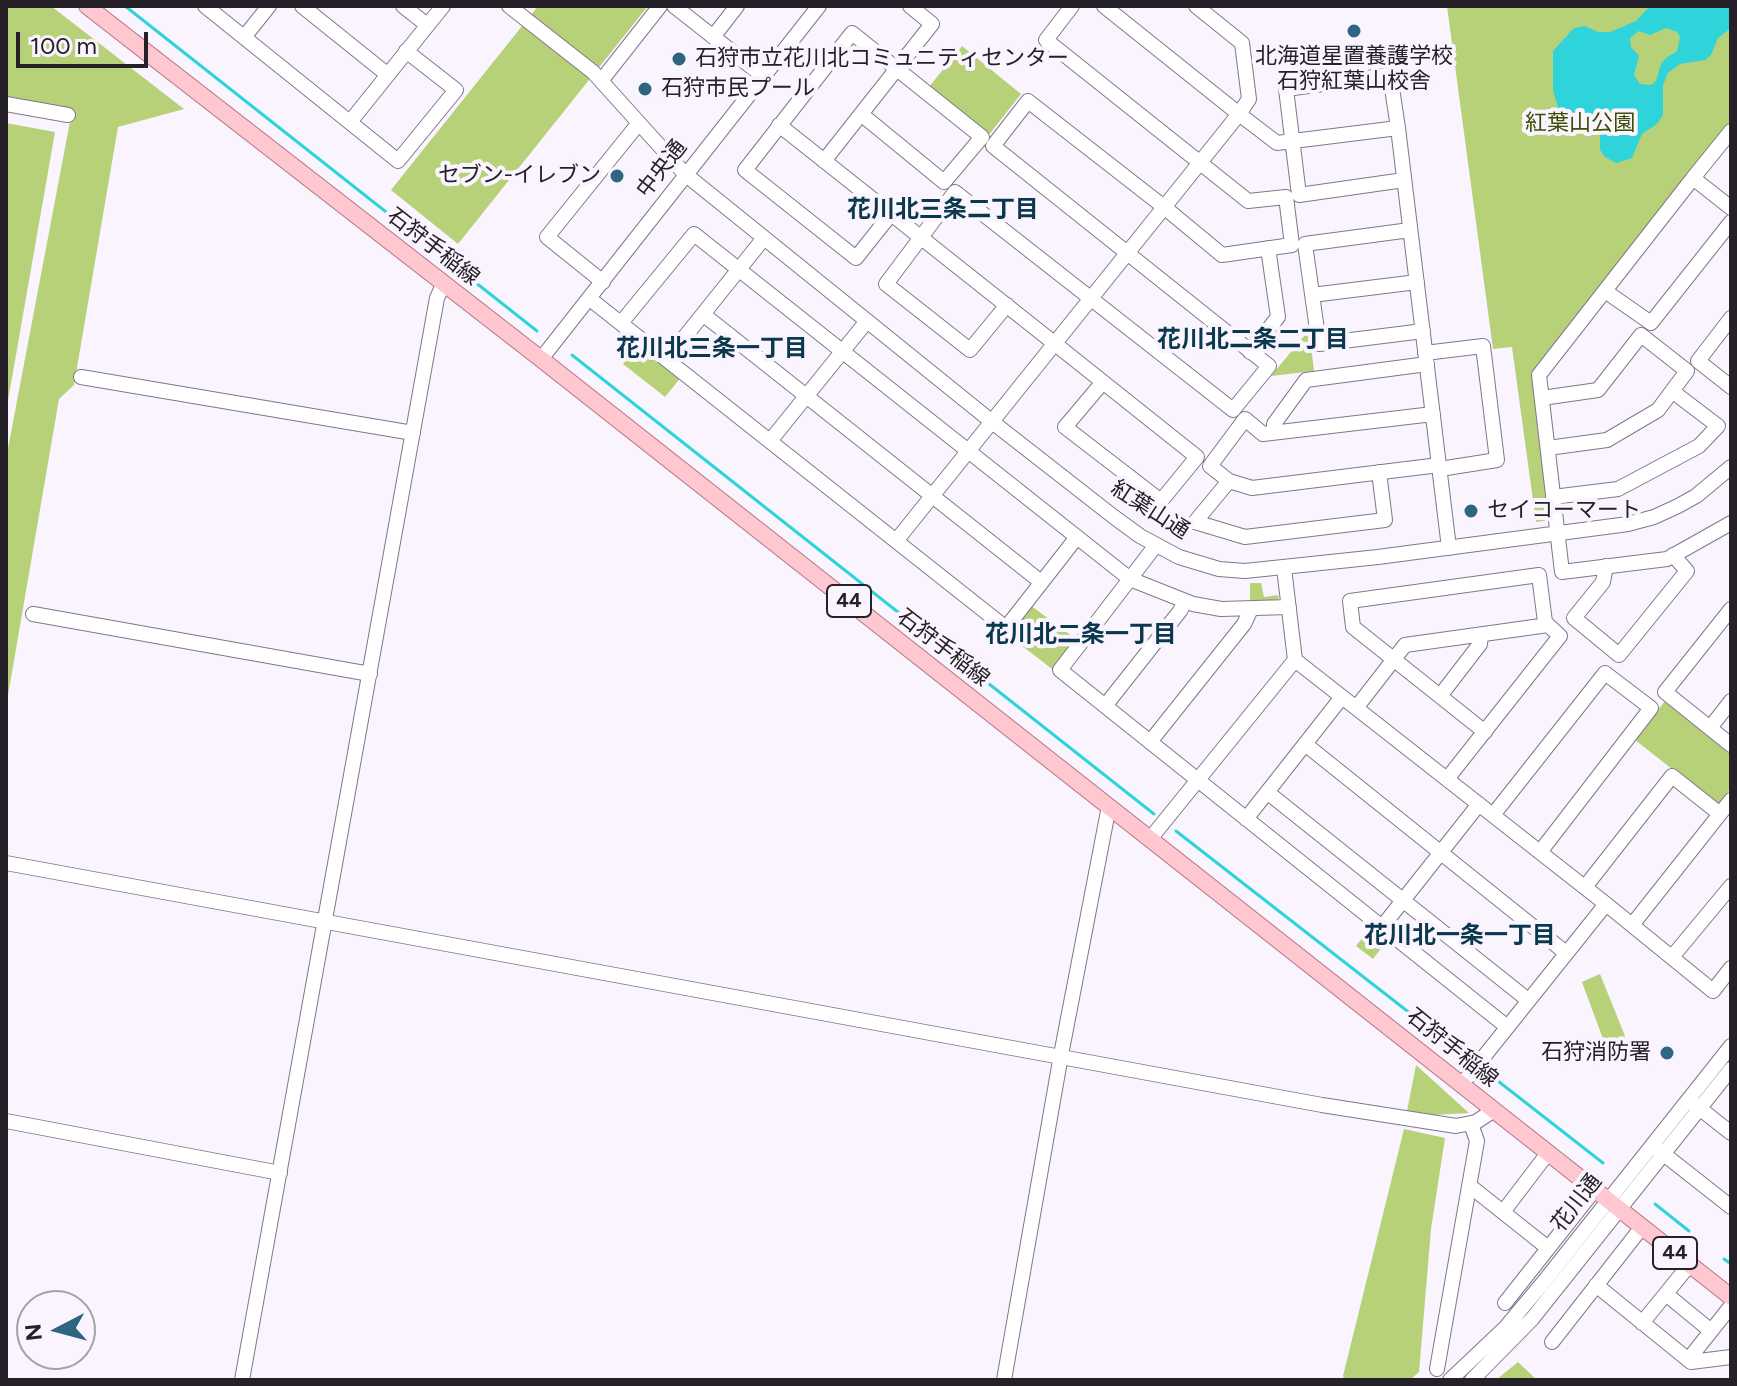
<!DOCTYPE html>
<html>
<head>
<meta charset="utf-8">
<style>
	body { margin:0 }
	#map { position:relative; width:1737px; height:1386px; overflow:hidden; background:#f9f4fe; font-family:Figtree,sans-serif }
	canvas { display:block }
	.frame { position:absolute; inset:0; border:8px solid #262129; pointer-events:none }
	.north { position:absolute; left:16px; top:1290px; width:80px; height:80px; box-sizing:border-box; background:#f9f4fe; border:2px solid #a5a0a9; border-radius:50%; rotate:264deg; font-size:22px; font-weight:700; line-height:32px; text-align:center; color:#262129 }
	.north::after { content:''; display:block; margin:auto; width:28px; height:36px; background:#2e6580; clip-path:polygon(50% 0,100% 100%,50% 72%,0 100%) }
	.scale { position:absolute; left:16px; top:32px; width:132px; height:36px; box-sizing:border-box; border:4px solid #262129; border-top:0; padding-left:10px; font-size:24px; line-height:28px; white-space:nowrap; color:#262129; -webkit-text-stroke:6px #f9f4fe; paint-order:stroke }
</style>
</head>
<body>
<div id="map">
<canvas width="1737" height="1386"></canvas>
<div class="frame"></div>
<div class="north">N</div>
<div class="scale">100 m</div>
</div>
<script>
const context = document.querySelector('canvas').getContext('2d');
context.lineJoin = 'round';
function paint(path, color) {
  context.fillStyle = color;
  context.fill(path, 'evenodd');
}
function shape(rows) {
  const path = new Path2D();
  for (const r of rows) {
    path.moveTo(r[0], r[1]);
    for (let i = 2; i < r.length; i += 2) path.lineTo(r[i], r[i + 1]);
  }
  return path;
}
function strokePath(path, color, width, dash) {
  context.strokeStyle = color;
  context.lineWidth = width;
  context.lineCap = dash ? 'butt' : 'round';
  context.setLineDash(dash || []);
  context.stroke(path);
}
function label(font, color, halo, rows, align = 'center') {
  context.font = font + ' Figtree,"Noto Sans JP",sans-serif';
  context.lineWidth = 8;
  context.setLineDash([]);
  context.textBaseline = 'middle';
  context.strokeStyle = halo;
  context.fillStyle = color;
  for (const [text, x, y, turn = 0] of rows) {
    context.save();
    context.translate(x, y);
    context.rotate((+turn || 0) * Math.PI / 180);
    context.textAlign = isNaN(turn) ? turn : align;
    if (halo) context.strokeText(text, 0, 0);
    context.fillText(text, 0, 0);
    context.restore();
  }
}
paint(shape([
	[6,6,51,6,184,109,118,127,74,385,59,399,6,707,6,459,72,111,6,98],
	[538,6,648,6,458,244,391,190],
	[1447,6,1731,6,1731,121,1532,375,1550,520,1536,522,1512,347,1493,349],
	[962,46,1021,94,988,136,929,87],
	[6,123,55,132,6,412],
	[1309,330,1314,371,1271,376],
	[639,343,682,376,665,397,623,364],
	[1250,583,1261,583,1264,597,1278,595,1279,600,1250,605],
	[1030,605,1076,639,1052,669,1008,635],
	[1666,700,1731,752,1731,788,1720,803,1715,803,1634,739],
	[1371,927,1389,938,1373,959,1356,946],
	[1600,974,1625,1036,1609,1055,1582,982],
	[1416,1065,1469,1113,1433,1115,1407,1111],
	[1404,1129,1445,1138,1431,1229,1419,1372,1410,1380,1345,1380,1343,1376],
	[1518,1362,1537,1380,1496,1380]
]), '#b7d178');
paint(shape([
	[1650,6,1731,6,1731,28,1718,38,1711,55,1705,60,1680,64,1668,73,1663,85,1663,115,1657,124,1642,134,1632,158,1616,163,1605,157,1600,150,1600,128,1594,120,1583,119,1570,127,1563,125,1553,90,1553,51,1574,28,1585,26,1598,32,1610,32,1636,21],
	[1666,28,1677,32,1680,37,1677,51,1666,58,1661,64,1656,81,1651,85,1640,84,1634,75,1639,56,1631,47,1630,38,1639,31,1650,35]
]), '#2fd4da');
strokePath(shape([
	[125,6,537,331],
	[572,355,1154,814],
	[1176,831,1474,1063],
	[1480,1067,1603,1163],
	[1655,1204,1689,1231],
	[1724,1259,1731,1264]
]), '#2fd4da', 3);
const minor = shape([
	[205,6,398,161,456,90,406,51],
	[302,6,388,75],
	[403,6,427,25],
	[509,6,593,72,685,174,991,421,1114,517,1140,536,1179,557,1219,569,1245,571,1378,557,1628,524,1654,517,1678,506,1696,496,1731,467],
	[674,6,763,76],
	[1104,6,1239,114,1249,99,1242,43,1196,6],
	[245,36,269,6],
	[713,37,737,6],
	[601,81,660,6],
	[6,104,68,115],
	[861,114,944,182,982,137,852,33,745,170,856,258,891,214],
	[350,122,443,6],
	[779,125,1054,343,1197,457,1161,501,1065,427,1103,382],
	[1398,128,1390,75,1286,89,1299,195,1404,180],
	[1731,131,1693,178,1731,208],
	[824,161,932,24,910,6],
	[1693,178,1539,375,1562,572,1667,559,1731,523],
	[1410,230,1305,244,1319,344,1423,331],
	[603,282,547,237,639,123],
	[1605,291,1651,323,1731,222],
	[1312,295,1417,282],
	[590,299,1006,628,1077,537],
	[1007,305,970,350,886,284,955,192,1233,410,1269,366,993,146,1028,101,1164,207,1222,255,1292,245,1286,197,1248,201,1046,40,1072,6],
	[704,315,1041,582],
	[1731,318,1698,361,1731,387],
	[621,323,694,234,1130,579,1193,604,1221,609,1289,607],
	[1250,352,1278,317,1268,248],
	[1425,353,1483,346,1497,460,1440,469],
	[541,359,819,6],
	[667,359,764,238],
	[81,377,413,433],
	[1542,398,1598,390,1641,335,1687,371,1658,410,1607,440,1548,448],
	[1433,414,1263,434,1245,419,1210,466,1229,481,1252,488,1439,465],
	[1274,432,1274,424,1306,380,1427,364],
	[770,441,867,321],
	[1229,481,1195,522,1245,537,1385,520,1379,472],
	[1553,497,1618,489,1699,446,1718,426,1672,391],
	[896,541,1239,114,1277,143,1398,128,1449,548],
	[1156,545,1060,670,1506,1026],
	[1606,566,1603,582,1574,618,1619,655,1687,571,1673,555],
	[1731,609,1665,692,1731,745],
	[33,614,370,674],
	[1295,660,1606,904,1713,991,1731,968],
	[1440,696,1480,644,1481,635],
	[1105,706,1180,611,1185,601],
	[1356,708,1405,645,1548,625],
	[1710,728,1731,701],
	[1150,742,1244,624,1251,609],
	[1305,744,1566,953],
	[1447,779,1560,636,1545,622,1539,575,1350,601,1353,627,1485,732],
	[1267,792,1528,1000],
	[1493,815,1605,673,1651,708,1540,852],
	[1246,819,1342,697],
	[1150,839,1295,660,1284,568],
	[6,863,1322,1105,1456,1126,1476,1122,1494,1110],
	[1585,887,1672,776,1720,814],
	[1632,925,1731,800],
	[1382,927,1479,804],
	[1672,957,1731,886],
	[1462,1084,1606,904],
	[1694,1104,1731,1133],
	[6,1121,280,1173],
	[1656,1148,1731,1207],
	[1470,1186,1548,1248],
	[1503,1212,1548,1153],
	[1596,1285,1691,1362,1731,1357],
	[1666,1294,1711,1331],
	[1505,1303,1595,1189],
	[1642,1323,1690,1264],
	[1552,1342,1642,1227],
	[1688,1360,1731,1306],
	[1437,1369,1477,1141,1471,1124],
	[242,1380,437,298,444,283],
	[1004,1380,1061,1055,1109,806],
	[1450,1380,1506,1327,1542,1284,1731,1046],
	[1472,1380,1532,1319,1731,1069]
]);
const major = shape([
	[87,6,541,359,1731,1297]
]);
strokePath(minor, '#82768c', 16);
strokePath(major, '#b37481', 18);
strokePath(minor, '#fff', 14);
strokePath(major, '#ffc7d0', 16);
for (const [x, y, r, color] of [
	[1354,31,8,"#2e6580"],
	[679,59,8,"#2e6580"],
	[645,89,8,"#2e6580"],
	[617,176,8,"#2e6580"],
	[1471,511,8,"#2e6580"],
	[1667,1053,8,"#2e6580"]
]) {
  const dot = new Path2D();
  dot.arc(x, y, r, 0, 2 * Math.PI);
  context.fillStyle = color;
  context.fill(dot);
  strokePath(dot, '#f9f4fe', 3);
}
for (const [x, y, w] of [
	[849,601,44],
	[1675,1253,44]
]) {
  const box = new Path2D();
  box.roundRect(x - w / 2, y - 16, w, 32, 6);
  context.fillStyle = '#f9f4fe';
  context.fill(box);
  strokePath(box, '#262129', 2);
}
label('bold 20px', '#262129', null, [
	["44",849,601],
	["44",1675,1253]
]);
label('22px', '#262129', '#f9f4fe', [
	["北海道星置養護学校",1354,57,"center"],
	["石狩紅葉山校舎",1354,82,"center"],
	["石狩市立花川北コミュニティセンター",695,59],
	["石狩市民プール",661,89],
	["セブン-イレブン",601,176,"right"],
	["セイコーマート",1487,511],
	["石狩消防署",1651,1053,"right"]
], 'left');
label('22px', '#3d4d02', '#f9f4fe', [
	["紅葉山公園",1580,124]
]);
label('22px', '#262129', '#f9f4fe', [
	["中央通",662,169,-52],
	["石狩手稲線",433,247,38],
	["紅葉山通",1150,510,33],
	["石狩手稲線",943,648,38],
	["石狩手稲線",1452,1048,39],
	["花川通",1577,1203,-52]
]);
label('bold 24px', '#0a394d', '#f9f4fe', [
	["花川北三条二丁目",943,210],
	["花川北二条二丁目",1253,340],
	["花川北三条一丁目",712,349],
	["花川北二条一丁目",1081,635],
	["花川北一条一丁目",1460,936]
]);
</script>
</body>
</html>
